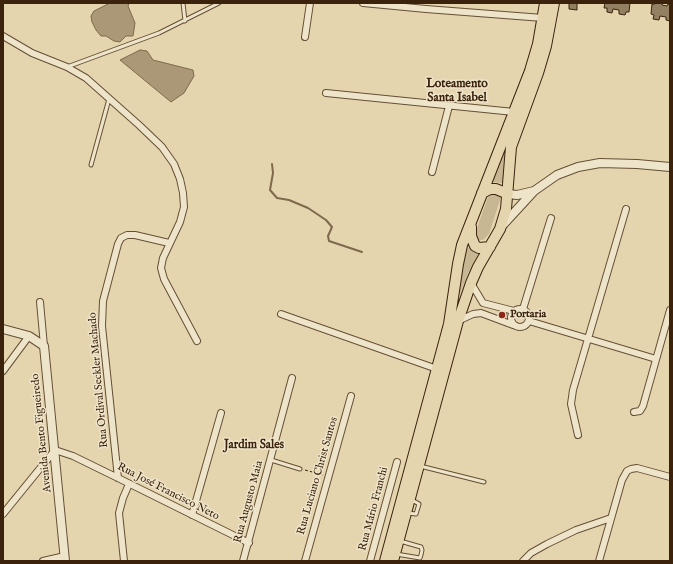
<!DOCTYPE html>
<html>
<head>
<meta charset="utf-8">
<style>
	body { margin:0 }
	#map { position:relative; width:673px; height:564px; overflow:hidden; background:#e5d5ae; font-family:"IM FELL English",serif }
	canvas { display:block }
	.frame { position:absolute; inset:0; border:4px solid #3a220d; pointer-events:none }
</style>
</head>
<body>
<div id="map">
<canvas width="673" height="564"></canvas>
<div class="frame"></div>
</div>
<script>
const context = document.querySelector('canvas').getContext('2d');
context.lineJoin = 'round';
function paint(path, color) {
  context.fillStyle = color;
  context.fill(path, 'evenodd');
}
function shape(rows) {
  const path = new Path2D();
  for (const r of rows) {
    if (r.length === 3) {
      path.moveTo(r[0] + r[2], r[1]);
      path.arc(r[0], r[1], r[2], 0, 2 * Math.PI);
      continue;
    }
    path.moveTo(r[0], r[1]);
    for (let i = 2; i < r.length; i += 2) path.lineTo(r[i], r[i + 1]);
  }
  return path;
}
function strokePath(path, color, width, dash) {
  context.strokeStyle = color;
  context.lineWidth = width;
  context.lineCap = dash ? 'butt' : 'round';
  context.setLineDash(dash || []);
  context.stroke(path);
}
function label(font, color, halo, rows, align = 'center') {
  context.font = font + ' "IM FELL English",serif';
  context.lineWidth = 3;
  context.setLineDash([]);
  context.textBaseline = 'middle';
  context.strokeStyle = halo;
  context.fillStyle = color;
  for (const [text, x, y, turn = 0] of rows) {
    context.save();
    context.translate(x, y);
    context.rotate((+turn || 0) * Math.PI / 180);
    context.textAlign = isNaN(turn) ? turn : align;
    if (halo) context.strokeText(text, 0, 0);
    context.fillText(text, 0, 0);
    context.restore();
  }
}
paint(shape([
	[506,145,503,183,491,182],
	[497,193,501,197,489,234,483,240,477,240,475,236,476,231,489,194],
	[466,246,472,251,479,253,468,273,459,296]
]), '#c8b793');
const water = shape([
	[110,3,129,3,128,6,135,23,133,36,126,36,120,42,114,41,106,36,101,36,96,30,92,22,91,16,94,11,110,3],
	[140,50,147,51,153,60,193,70,194,76,184,93,171,102,120,60,140,50]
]);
paint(water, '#ab9877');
strokePath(water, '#7e694d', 1);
strokePath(shape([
	[272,164,273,173,270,190,277,198,289,200,308,208,326,220,332,227,328,236,329,241,362,252]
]), '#7e694d', 2);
const building = shape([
	[569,3,577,3,577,10,569,9,569,3],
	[605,3,630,3,629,12,626,12,625,15,619,14,619,10,613,9,612,13,607,12,607,8,604,8,605,3],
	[656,3,662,3,662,5,667,6,668,4,670,4,670,21,666,20,666,17,660,16,659,20,653,19,654,15,651,14,652,4,655,4,656,3],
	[500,309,507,311,505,320,498,318,500,309]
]);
paint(building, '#937f61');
strokePath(building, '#3a220d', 1);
const service = shape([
	[183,3,185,21],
	[67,67,159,33,219,3],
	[91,165,109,99],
	[271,460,300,469],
	[420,466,484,482],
	[407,513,416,514,419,504,412,500],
	[396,554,420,558,421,555,422,550,421,547,400,541]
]);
const minor = shape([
	[363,3,426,9,543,18],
	[3,36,32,53,67,67,86,78,139,125,162,147,174,164,180,179,183,193,184,207,180,222,163,258,161,268,164,279,197,341],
	[305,37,310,3],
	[326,93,514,112],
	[432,172,449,106],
	[471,283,483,303,514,311],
	[40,302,44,346],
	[520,318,9],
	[523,309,551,218],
	[281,314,437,369],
	[458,321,473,314,481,313,513,325],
	[529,321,656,359],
	[3,371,29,336],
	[634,412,640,411,643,406,670,310],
	[578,435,571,404,573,390,626,209],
	[118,478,102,326,103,301,118,244,121,238,127,235,135,235,169,243],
	[3,514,55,450,73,456,118,478,249,543],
	[192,515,221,413],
	[43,561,65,556],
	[124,561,119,513,123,498,129,484],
	[243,561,292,378],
	[305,561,351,396],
	[370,561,397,462],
	[523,561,531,553,547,544,576,530,611,518],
	[599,561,622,480,627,471,631,469,637,468,670,477]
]);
const tertiary = shape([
	[508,194,517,195,534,191],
	[500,228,534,191,557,175,578,167,600,163,637,164,670,167],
	[3,329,29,336,44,346,65,561]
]);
const primary = shape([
	[482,193,490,189,496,189,508,194],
	[471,227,471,236,475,246,479,248,490,247],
	[385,561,449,324,458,264,462,245,530,71,538,44,545,3],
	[393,561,458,321,471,283,478,267,500,229,506,209,511,147,538,73,546,46,554,3]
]);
strokePath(service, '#654f35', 5);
strokePath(minor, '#654f35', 8);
strokePath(tertiary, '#654f35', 10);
strokePath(primary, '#3a220d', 12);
strokePath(shape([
	[305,470,323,475]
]), '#3a220d', 1, [3, 2]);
strokePath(service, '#eee4ca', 3);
strokePath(minor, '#eee4ca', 6);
strokePath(tertiary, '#eee4ca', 8);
strokePath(primary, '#e5d5ae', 10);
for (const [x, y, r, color] of [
	[502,315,4,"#8f2418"]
]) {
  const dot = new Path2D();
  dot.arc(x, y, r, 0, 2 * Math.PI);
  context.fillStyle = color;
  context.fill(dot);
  strokePath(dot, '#eee4ca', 1.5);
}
label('bold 11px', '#3a220d', '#eee4ca', [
	["Portaria",510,315]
], 'left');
label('11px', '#3a220d', '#eee4ca', [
	["Rua Ordival Seckler Machado",99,380,-95],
	["Avenida Bento Figueiredo",42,433,-96],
	["Rua Luciano Christ Santos",318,476,-74],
	["Rua José Francisco Neto",168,492,27],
	["Rua Augusto Maia",249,502,-75],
	["Rua Mário Franchi",374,509,-75]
]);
label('bold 12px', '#3a220d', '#eee4ca', [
	["Loteamento",457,85],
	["Santa Isabel",457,99],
	["Jardim Sales",254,446]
]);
</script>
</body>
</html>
